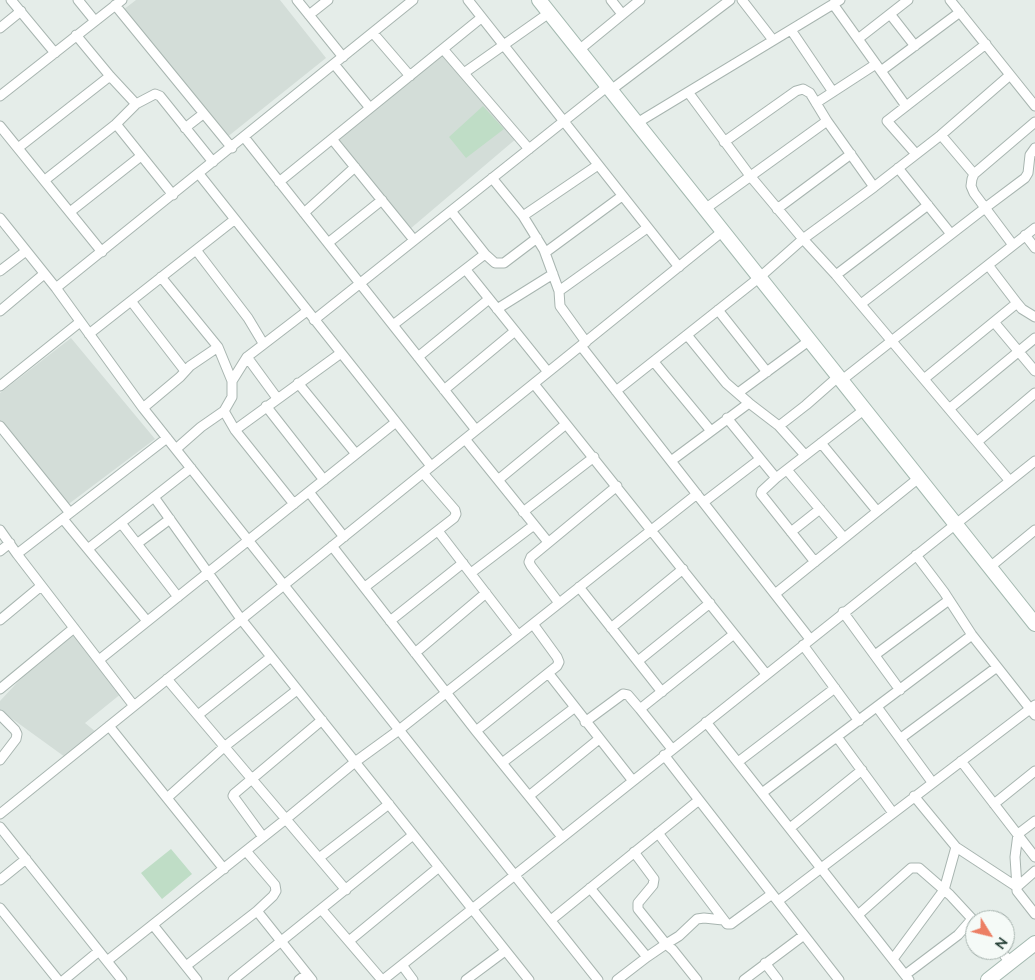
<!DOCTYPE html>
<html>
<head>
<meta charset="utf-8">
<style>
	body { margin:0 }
	#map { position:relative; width:1035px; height:980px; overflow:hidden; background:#e5ede9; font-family:Mulish,sans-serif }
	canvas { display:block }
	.north { position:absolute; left:965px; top:910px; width:50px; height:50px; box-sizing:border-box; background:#f5faf7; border:1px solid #a2afaa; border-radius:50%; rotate:126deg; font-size:14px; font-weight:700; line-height:20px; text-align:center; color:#253f36 }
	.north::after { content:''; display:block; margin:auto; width:18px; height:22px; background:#ec7f64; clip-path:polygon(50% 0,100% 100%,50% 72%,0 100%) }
</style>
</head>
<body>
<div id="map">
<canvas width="1035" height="980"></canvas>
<div class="north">N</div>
</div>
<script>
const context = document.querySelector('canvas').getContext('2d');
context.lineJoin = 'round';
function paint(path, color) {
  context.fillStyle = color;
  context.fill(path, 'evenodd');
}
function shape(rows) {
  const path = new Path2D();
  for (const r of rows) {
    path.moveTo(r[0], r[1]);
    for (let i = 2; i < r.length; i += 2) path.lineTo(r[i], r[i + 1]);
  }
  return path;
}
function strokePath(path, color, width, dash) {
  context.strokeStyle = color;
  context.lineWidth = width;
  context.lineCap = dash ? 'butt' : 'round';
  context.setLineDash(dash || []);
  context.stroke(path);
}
paint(shape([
	[136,0,280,0,326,58,226,138,123,10],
	[444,50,517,138,410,229,337,141],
	[71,338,155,439,66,506,0,423,0,393],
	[74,634,122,693,85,723,96,732,65,757,0,710,0,701,26,673]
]), '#d3ddd8');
paint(shape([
	[483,106,504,129,466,158,449,137],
	[171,849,192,874,162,899,141,873]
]), '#bfddc6');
const street = shape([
	[11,0,55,53],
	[78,0,95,21],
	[297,0,343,57],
	[468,0,679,267],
	[611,0,622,14],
	[742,0,773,40],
	[950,0,1035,106],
	[833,4,906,106],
	[115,5,232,148],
	[890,14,915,46],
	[309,15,328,0],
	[0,28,21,11],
	[791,30,833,92],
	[373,33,410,76],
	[76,35,110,76,136,104],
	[858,39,908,0],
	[443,49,529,149],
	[579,50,640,0],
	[334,64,370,108],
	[881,71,960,12],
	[464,73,549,13],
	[611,90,730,0],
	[688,92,751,177,803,239,836,275,1009,480],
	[0,96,122,0],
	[816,103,876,64],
	[637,123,840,0],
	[116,124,173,195],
	[0,126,102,252],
	[185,128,203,114],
	[941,135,1010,75],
	[244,137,476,430],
	[332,139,414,240],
	[724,142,796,91,803,89,810,93,827,121,874,187],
	[18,148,110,76],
	[916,154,887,121,986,44],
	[898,168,951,234],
	[199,174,431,466],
	[492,178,523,216,544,250,559,291,560,306,586,342],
	[45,180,116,124,136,104,155,94,160,96,213,162],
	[279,182,481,18],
	[705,209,827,121],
	[777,209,851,154],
	[70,212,141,156],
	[304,213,355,167],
	[523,216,598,165],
	[0,218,56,288,143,408,598,980],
	[1025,235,1035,248],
	[328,243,382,200],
	[1013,245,974,193,971,186,972,179,974,174,1035,122],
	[196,250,248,318,263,343],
	[546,252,622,196],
	[485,254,495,263,504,263,537,238],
	[466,270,548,372],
	[0,271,26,251],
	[836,275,928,205],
	[161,277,218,347,232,381,232,397,224,411,201,427,176,449],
	[56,288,413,0],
	[559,291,647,228],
	[131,301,185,371],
	[1017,303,1022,309,1035,317],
	[861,304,985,208,1025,178,1028,173,1030,155,1035,148],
	[497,309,553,274],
	[718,310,767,372],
	[0,311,44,274],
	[314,320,608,86],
	[994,322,1035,371],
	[393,325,485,254,451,211],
	[89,334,234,220],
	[687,335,726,383,749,403,779,426,805,455],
	[581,346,810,639],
	[247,357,277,398],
	[418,357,489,299],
	[654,362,711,431],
	[924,379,1017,303,988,265],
	[842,380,1035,228],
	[232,381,247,357,307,311],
	[298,383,356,454],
	[534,384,766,674],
	[0,386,80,322],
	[444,390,515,331],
	[616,391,760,277,803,239,874,187,941,135,974,174],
	[738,393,810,340],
	[266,406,324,480],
	[143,408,180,377,190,366,218,347],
	[949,409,1035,338],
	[224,411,235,430,294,504],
	[727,418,776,478],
	[0,426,70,513],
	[779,426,806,405,839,376],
	[235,430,341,353],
	[465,439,548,542],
	[977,442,1035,393],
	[821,443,877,511],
	[671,461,749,403],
	[787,470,844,538],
	[498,480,566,424],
	[309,492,344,537],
	[154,497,241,619,529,980],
	[704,502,760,459],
	[523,512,594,457],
	[63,519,147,621],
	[121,523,178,597],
	[0,530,17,554,167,438],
	[438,531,518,635],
	[791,532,820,509],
	[138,543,170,519],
	[332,546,476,731,562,837],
	[89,548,191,468],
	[0,551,10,543],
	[17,554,134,706],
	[916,555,944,592,972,635,1035,715],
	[815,562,761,494,762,491,776,478,865,409],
	[990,567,1035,530],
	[471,573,534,525],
	[365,587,454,518,456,514,455,510,423,473],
	[579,587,662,692],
	[775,594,920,477],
	[559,603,531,566,529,562,531,557,617,486],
	[843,612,900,690],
	[0,620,41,586],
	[390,621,463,563],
	[611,628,683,569],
	[803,645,859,721],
	[415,653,486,593],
	[875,655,949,600],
	[99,660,396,422],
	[638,661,710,603],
	[549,674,633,781],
	[167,679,346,890],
	[0,689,74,628],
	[877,707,932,782],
	[0,715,15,730,17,734,16,739,0,760],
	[198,715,271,657],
	[585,722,623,694,628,695,640,709],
	[706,722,909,980],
	[109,726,224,869],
	[476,731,557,666,559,662,557,657,533,624],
	[837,737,893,813],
	[901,738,997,667],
	[672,749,640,709,734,634],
	[664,755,839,980],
	[961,761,1035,857],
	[738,762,835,688],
	[502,763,574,708],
	[762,793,972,635],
	[529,796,599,739],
	[914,796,956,847,1017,887,1015,857,1018,834,1035,821],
	[167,798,224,747,297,690],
	[994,804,1035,771],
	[0,814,723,231],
	[0,827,122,980],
	[790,828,862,770],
	[658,833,727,924,731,924,735,921,772,894],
	[263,837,233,796,234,794,322,720],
	[634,852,654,879,653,885,638,903,638,909,666,944,679,936,697,919,704,918,723,920],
	[319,858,389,804],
	[1035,871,1017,887,1017,891,1035,914],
	[0,880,26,859],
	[590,888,647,957,617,980],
	[778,901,1035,705],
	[0,908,58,980],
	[322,910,382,980],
	[257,911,312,980],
	[858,915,911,868,919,868,950,895,975,922],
	[551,920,699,800],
	[153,925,197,980],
	[349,941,439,867],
	[1000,950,1010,962],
	[647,957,666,944,673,950,697,980],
	[893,959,944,890,956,847],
	[107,961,286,819,355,762,399,730,697,494],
	[765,963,778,980],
	[402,965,413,980],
	[186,966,257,911,273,896,276,891,275,885,246,851],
	[905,975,958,935,972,919],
	[64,980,99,951],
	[233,980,413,835],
	[299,980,307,974],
	[383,980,1035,461],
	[466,980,505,951],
	[744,980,804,935]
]);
const secondary = shape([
	[539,0,1035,624],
	[988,980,1035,943]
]);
strokePath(street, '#a8b5b0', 11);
strokePath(secondary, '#a4b9b0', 16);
strokePath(street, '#fff', 9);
strokePath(secondary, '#fff', 14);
</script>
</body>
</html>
